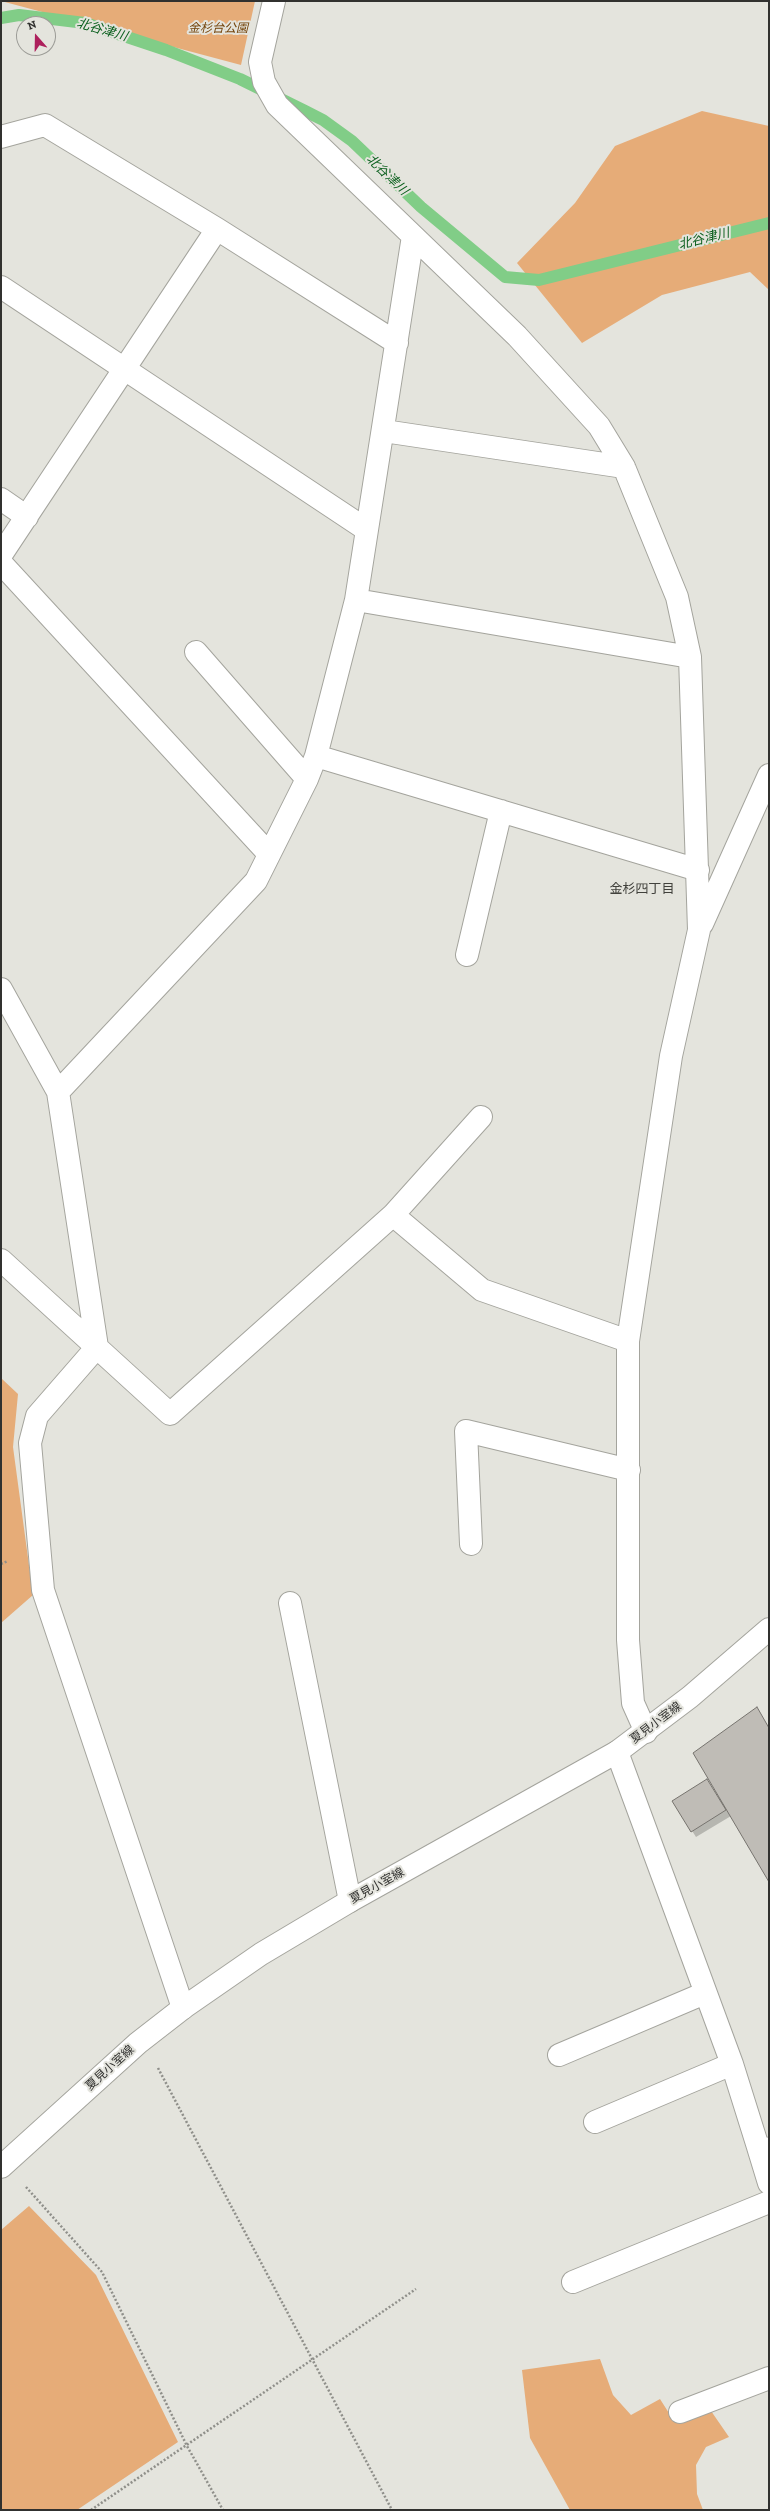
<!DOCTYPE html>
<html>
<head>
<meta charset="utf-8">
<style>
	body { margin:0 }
	#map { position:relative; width:770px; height:2511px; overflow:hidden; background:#e4e4dd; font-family:"Zilla Slab",serif }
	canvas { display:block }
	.frame { position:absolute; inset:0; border:2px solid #31312f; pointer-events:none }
	.north { position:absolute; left:16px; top:16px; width:40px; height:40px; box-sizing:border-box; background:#e4e4dd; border:1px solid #9c9c97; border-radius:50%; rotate:340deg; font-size:11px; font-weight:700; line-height:16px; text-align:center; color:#31312f }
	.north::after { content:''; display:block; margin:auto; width:14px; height:18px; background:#ad205c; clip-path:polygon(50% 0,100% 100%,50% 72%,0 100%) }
</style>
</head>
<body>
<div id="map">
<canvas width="770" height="2511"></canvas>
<div class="frame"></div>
<div class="north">N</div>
</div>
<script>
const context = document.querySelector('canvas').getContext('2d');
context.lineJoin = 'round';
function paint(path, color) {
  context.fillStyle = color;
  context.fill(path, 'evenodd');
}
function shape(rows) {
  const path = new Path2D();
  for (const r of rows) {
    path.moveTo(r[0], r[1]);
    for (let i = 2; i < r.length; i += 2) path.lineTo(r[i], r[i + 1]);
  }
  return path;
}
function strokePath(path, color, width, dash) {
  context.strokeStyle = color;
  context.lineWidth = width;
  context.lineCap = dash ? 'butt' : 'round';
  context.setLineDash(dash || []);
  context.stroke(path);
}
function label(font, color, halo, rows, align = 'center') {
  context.font = font + ' "Zilla Slab","Noto Sans JP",serif';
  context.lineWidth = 4;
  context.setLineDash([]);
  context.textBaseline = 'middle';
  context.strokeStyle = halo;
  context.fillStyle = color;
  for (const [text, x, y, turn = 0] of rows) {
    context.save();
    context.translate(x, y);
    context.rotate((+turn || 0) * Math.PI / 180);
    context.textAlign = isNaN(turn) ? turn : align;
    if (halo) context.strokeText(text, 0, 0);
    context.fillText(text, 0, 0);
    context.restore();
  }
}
paint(shape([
	[1,1,255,1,241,65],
	[702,111,769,126,769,290,750,272,662,295,582,343,517,263,575,203,615,146],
	[1,1378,18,1394,13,1447,33,1595,1,1623],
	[29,2206,96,2275,178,2442,77,2510,1,2510,1,2230],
	[600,2359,613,2395,631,2415,660,2399,674,2421,709,2408,729,2437,706,2447,696,2465,697,2494,703,2510,570,2510,530,2438,522,2370]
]), '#e6ac78');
paint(shape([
	[769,1730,769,1881,731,1816,696,1837,673,1801,720,1798]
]), '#0003');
strokePath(shape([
	[1,18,19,15,85,23,166,50,240,79,305,111,323,120,352,141,421,207,505,277,539,280,769,223]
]), '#81cd87', 12);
const building = shape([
	[757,1707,769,1728,769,1882,693,1753,757,1707],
	[707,1779,726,1810,691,1832,672,1801,707,1779]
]);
paint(building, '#bfbcb6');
strokePath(building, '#76736e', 1);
const minor = shape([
	[274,1,260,62,264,82,277,105,517,336,599,426,624,467,677,597,690,657,699,930,671,1056,628,1341,628,1640,633,1703,646,1732],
	[1,137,45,125,217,229,397,343],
	[1,287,367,530],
	[384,431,624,467],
	[1,499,27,517],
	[1,555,217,229],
	[1,563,269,854],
	[356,600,690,657],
	[196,652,307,779],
	[316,756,698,870],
	[702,924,769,775],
	[467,955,501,811],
	[1,989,58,1092,97,1347,37,1416,30,1443,43,1590,183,2008],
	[58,1092,256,881,307,779,316,756,356,600,413,236],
	[393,1215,482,1290,628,1341],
	[1,1260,170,1414,393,1215,481,1117],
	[471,1544,466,1431,629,1470],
	[290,1603,350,1901],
	[617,1752,732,2064,758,2147,769,2149],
	[559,2055,705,1993],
	[595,2122,732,2064],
	[758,2147,769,2183],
	[573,2282,769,2202],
	[680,2412,769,2378]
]);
const secondary = shape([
	[1,2167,138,2043,183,2008,261,1954,350,1901,617,1752,690,1697,769,1629]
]);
strokePath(minor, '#a4a49d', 24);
strokePath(secondary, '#a4a49d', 24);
strokePath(shape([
	[1,1564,8,1561],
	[158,2068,392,2510],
	[26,2187,102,2272,187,2446,223,2510],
	[91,2510,416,2289]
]), '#8f8f8a', 2.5, [2, 2]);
strokePath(minor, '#fff', 22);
strokePath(secondary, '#fff', 22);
label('italic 12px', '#73430a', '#e4e4dd', [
	["金杉台公園",218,29]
]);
label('12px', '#31312f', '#e4e4dd', [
	["夏見小室線",656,1723,-37],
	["夏見小室線",377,1886,-29],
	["夏見小室線",110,2068,-42]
]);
label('italic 13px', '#0c601f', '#e4e4dd', [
	["北谷津川",102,30,16],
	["北谷津川",387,175,44],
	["北谷津川",704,239,-14]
]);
label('13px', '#41413c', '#e4e4dd', [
	["金杉四丁目",642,889]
]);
</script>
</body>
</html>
